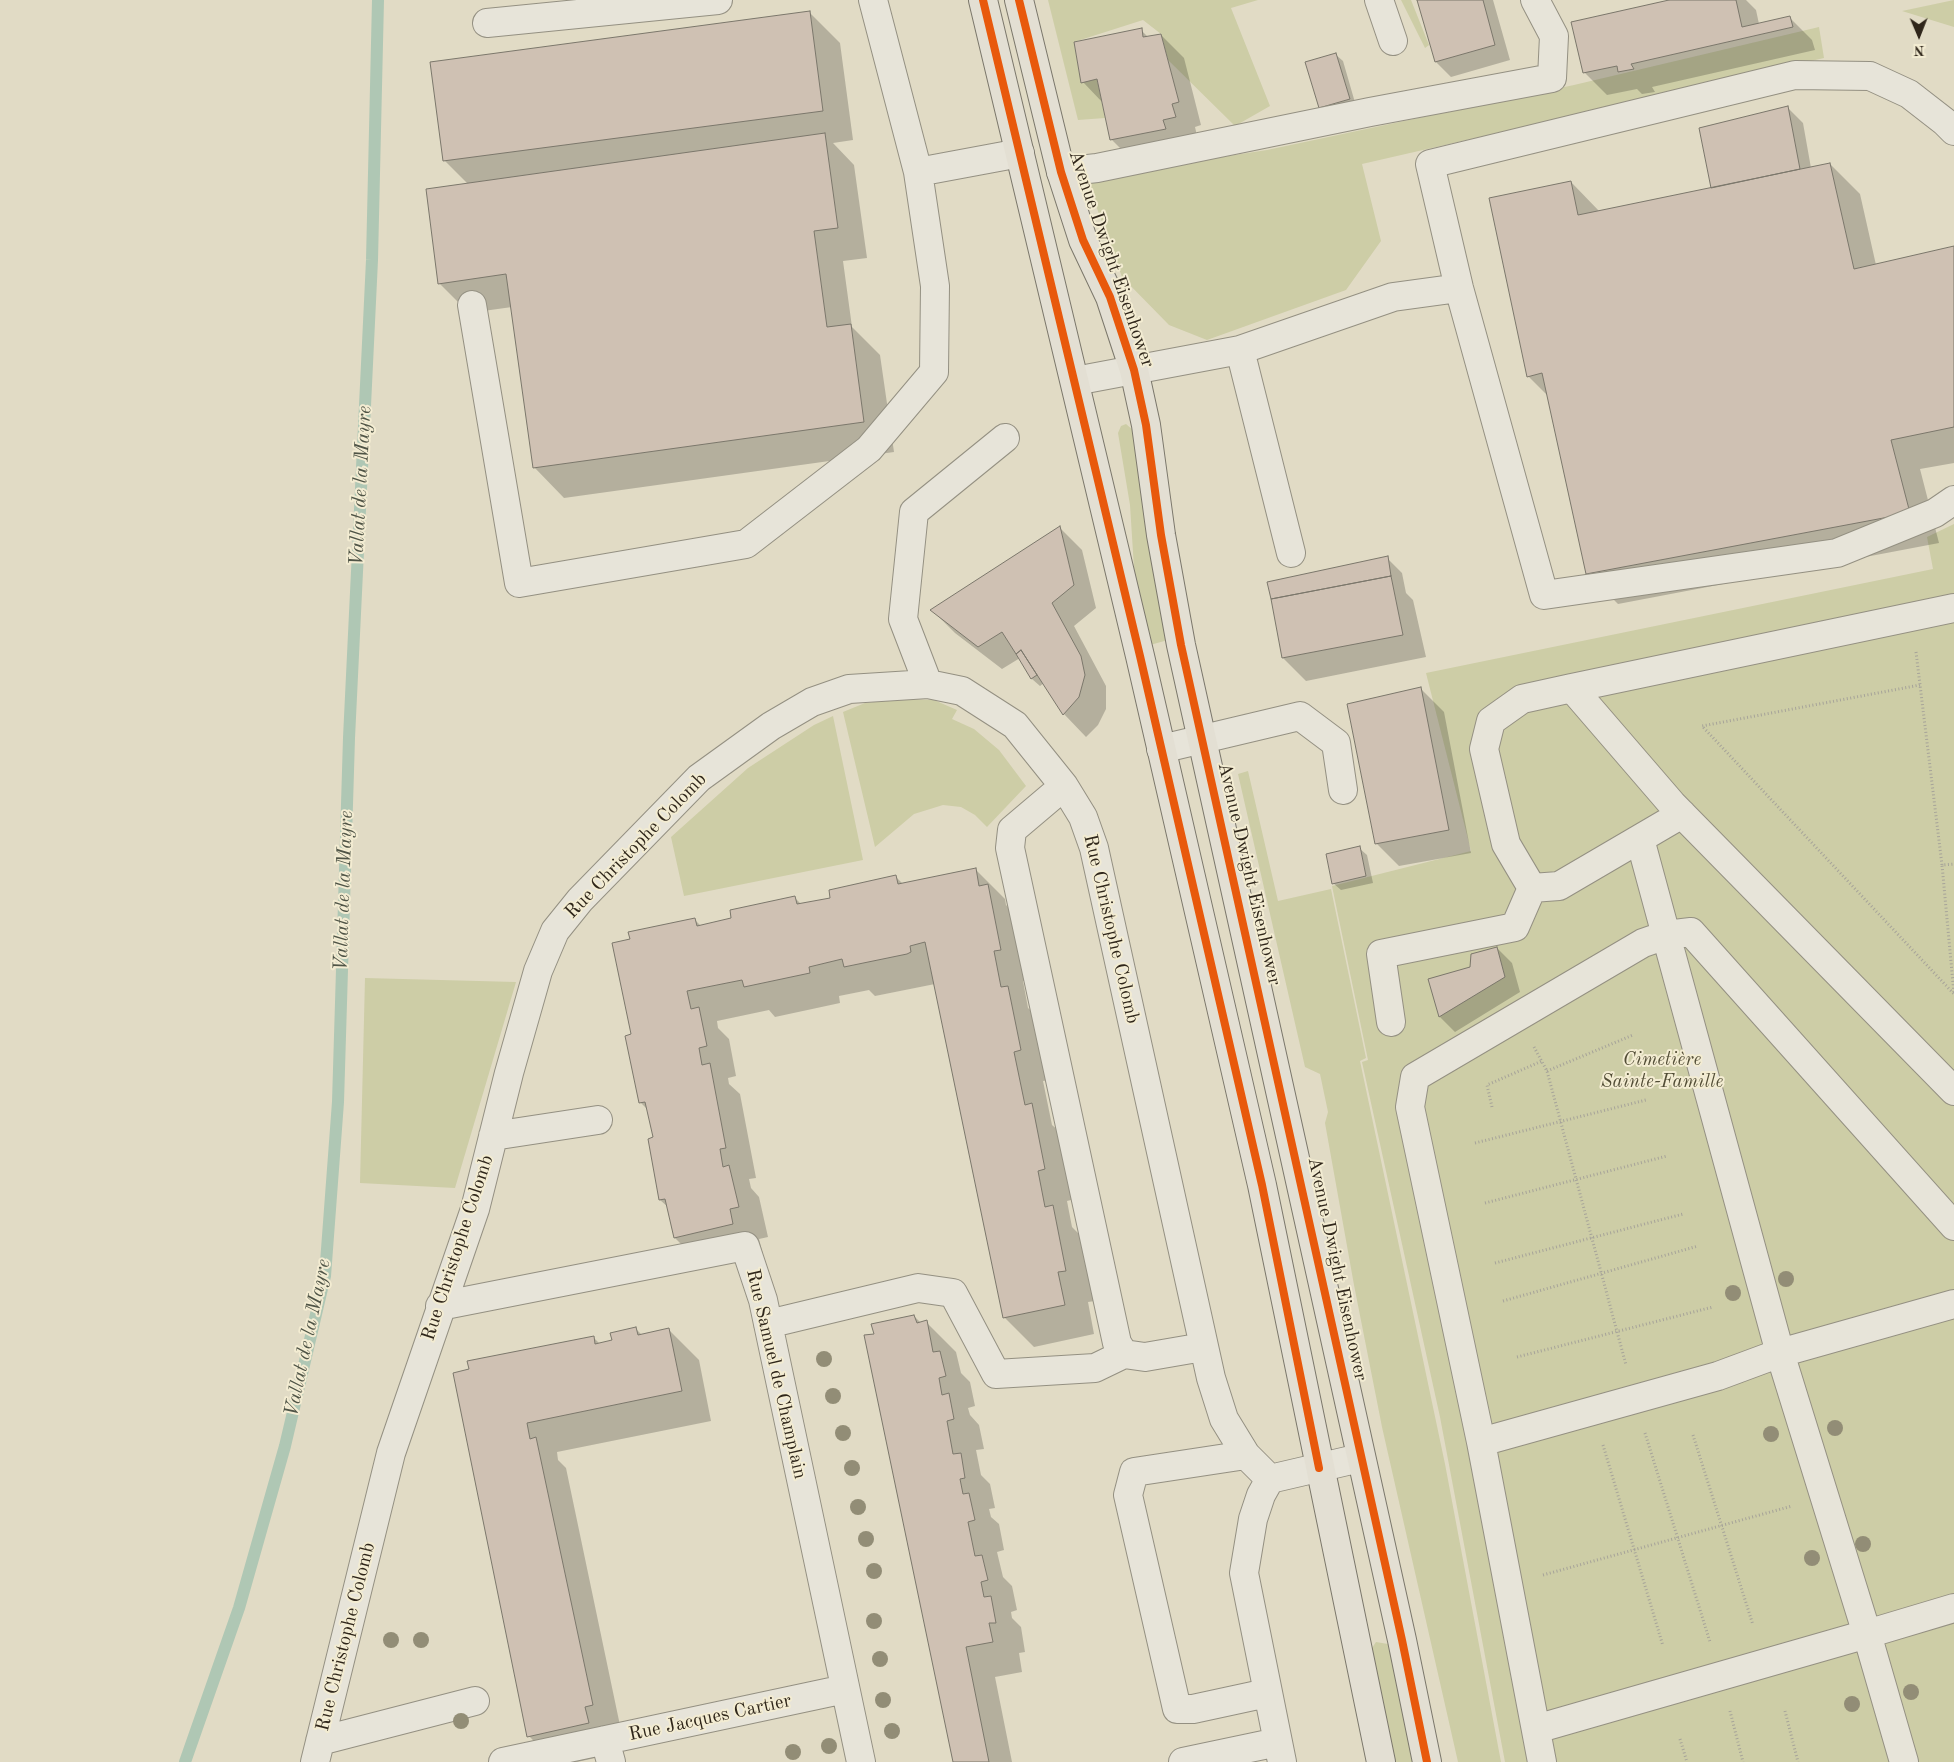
<!DOCTYPE html>
<html>
<head>
<meta charset="utf-8">
<style>
	body { margin:0 }
	#map { position:relative; width:1954px; height:1762px; overflow:hidden; background:#e1dbc5; font-family:"Old Standard TT",serif }
	canvas { display:block }
	.north { position:absolute; left:1894px; top:10px; width:50px; height:50px; -webkit-text-stroke:4px #f3ecd2; paint-order:stroke; rotate:179deg; font-size:14px; font-weight:700; line-height:20px; text-align:center; color:#2f261a }
	.north::after { content:''; display:block; margin:auto; width:18px; height:22px; background:#2f261a; clip-path:polygon(50% 0,100% 100%,50% 72%,0 100%) }
</style>
</head>
<body>
<div id="map">
<canvas width="1954" height="1762"></canvas>
<div class="north">N</div>
</div>
<script>
const context = document.querySelector('canvas').getContext('2d');
context.lineJoin = 'round';
function paint(path, color) {
  context.fillStyle = color;
  context.fill(path, 'evenodd');
}
function shape(rows) {
  const path = new Path2D();
  for (const r of rows) {
    path.moveTo(r[0], r[1]);
    for (let i = 2; i < r.length; i += 2) path.lineTo(r[i], r[i + 1]);
  }
  return path;
}
function strokePath(path, color, width, dash) {
  context.strokeStyle = color;
  context.lineWidth = width;
  context.lineCap = dash ? 'butt' : 'round';
  context.setLineDash(dash || []);
  context.stroke(path);
}
function label(font, color, halo, rows, align = 'center') {
  context.font = font + ' "Old Standard TT",serif';
  context.lineWidth = 4;
  context.setLineDash([]);
  context.textBaseline = 'middle';
  context.strokeStyle = halo;
  context.fillStyle = color;
  for (const [text, x, y, turn = 0] of rows) {
    context.save();
    context.translate(x, y);
    context.rotate((+turn || 0) * Math.PI / 180);
    context.textAlign = isNaN(turn) ? turn : align;
    if (halo) context.strokeText(text, 0, 0);
    context.fillText(text, 0, 0);
    context.restore();
  }
}
paint(shape([
	[1048,0,1258,0,1231,8,1270,106,1235,126,1168,60,1161,34,1143,20,1074,42,1081,82,1097,79,1105,118,1078,120],
	[1401,0,1411,0,1429,45,1425,48],
	[1954,0,1954,27,1902,11],
	[1819,27,1824,58,1362,164,1381,241,1346,290,1207,340,1169,325,1122,277,1086,178,1267,150,1574,85],
	[1126,424,1133,430,1136,437,1168,640,1150,645,1136,599,1130,505,1118,433,1121,426],
	[1954,524,1954,1762,1505,1762,1440,1417,1362,1062,1368,1060,1332,886,1471,851,1426,673,1933,569,1927,537],
	[901,699,934,700,957,710,952,719,974,729,999,750,1026,786,987,827,975,815,961,807,943,805,914,814,875,847,843,712,865,703],
	[833,716,863,860,684,896,671,837,748,768,814,725],
	[1248,771,1278,901,1331,889,1366,1058,1360,1061,1445,1464,1501,1762,1458,1762,1382,1427,1354,1285,1325,1123,1328,1112,1320,1074,1305,1067,1238,774],
	[365,978,516,982,455,1188,360,1183],
	[1376,1642,1388,1644,1394,1648,1419,1762,1394,1762,1373,1658,1372,1648]
]), '#cdcda6');
paint(shape([
	[1418,0,1493,0,1510,60,1451,77,1436,62],
	[1674,0,1746,0,1756,10,1759,24,1789,17,1812,40,1815,50,1652,87,1655,92,1642,94,1637,89,1607,95,1584,72],
	[810,13,840,43,853,140,833,143,854,165,867,258,843,261,852,327,880,355,894,452,564,498,534,467,512,307,469,313,439,283,468,184,444,160],
	[1141,30,1148,37,1161,35,1184,58,1201,125,1195,127,1198,140,1134,162,1111,139,1103,103,1083,82],
	[1335,54,1343,61,1356,106,1328,115,1320,107],
	[1788,108,1803,123,1811,168,1830,164,1860,194,1876,265,1954,248,1954,463,1920,469,1939,543,1618,604,1588,574,1548,396,1528,376,1571,182,1600,212,1712,188],
	[1060,528,1082,550,1096,608,1074,626,1106,686,1106,709,1098,725,1086,737,1064,714,1044,683,1040,686,1032,679,1020,658,1002,669,955,633,932,610],
	[1387,558,1402,573,1406,593,1413,600,1426,657,1306,681,1283,658],
	[1421,689,1444,712,1471,853,1399,866,1376,843],
	[1359,848,1367,855,1373,883,1341,890,1333,883],
	[975,869,1005,899,1006,905,1017,916,1030,980,1023,981,1028,1008,1038,1017,1051,1080,1043,1081,1052,1125,1062,1134,1075,1199,1067,1201,1072,1227,1082,1237,1095,1301,1088,1302,1094,1334,1034,1347,1004,1317,935,984,875,996,869,990,839,996,840,1003,775,1017,769,1010,717,1021,718,1028,729,1039,736,1076,728,1078,729,1084,740,1094,756,1178,749,1179,751,1188,759,1197,768,1237,759,1239,763,1254,705,1268,675,1238,668,1207,660,1200,654,1138,648,1110,640,1102,632,1035,631,940,694,919,701,926,733,919,795,898,802,905,831,899,896,877,903,884],
	[1497,948,1512,963,1520,992,1455,1032,1440,1017,1430,980,1471,967],
	[914,1316,921,1323,926,1322,956,1352,961,1373,970,1382,975,1406,968,1408,970,1415,979,1425,984,1449,976,1450,981,1475,990,1484,995,1508,989,1509,991,1517,999,1524,1004,1550,997,1552,1003,1577,1012,1586,1017,1610,1011,1612,1012,1618,1021,1627,1025,1652,1019,1653,1022,1672,995,1677,1012,1762,954,1762,876,1335],
	[636,1329,642,1335,669,1330,699,1360,711,1421,557,1452,558,1460,566,1468,622,1735,618,1753,577,1762,554,1762,529,1736,454,1374,593,1337,600,1344,613,1341]
]), '#0003');
strokePath(shape([
	[185,1762,239,1608,285,1446,325,1276,338,1102,349,738,372,260,378,0]
]), '#afc7b4', 12);
const building = shape([
	[1417,0,1483,0,1495,45,1435,62,1417,0],
	[1669,0,1736,0,1742,27,1790,16,1793,27,1631,64,1634,69,1618,72,1617,66,1583,73,1571,22,1669,0],
	[810,11,823,111,443,161,430,62,810,11],
	[1142,28,1143,37,1161,34,1179,102,1172,104,1176,117,1163,120,1166,129,1110,140,1097,79,1081,83,1074,42,1142,28],
	[1336,53,1350,99,1319,108,1305,62,1336,53],
	[1788,106,1800,169,1711,188,1699,128,1788,106],
	[825,133,838,228,814,231,827,327,851,324,864,422,533,468,506,274,438,284,426,189,825,133],
	[1830,163,1854,269,1954,246,1954,427,1891,440,1910,513,1586,574,1542,373,1527,377,1489,198,1571,181,1578,215,1830,163],
	[1060,526,1074,585,1052,603,1081,656,1085,675,1079,697,1063,715,1021,650,1016,654,1002,632,978,647,930,610,1060,526],
	[1388,556,1391,576,1271,599,1267,582,1388,556],
	[1391,576,1403,635,1282,658,1271,599,1391,576],
	[1021,650,1037,675,1031,679,1016,654,1021,650],
	[1421,687,1449,830,1375,844,1347,704,1421,687],
	[1360,846,1366,876,1332,884,1326,854,1360,846],
	[976,868,979,886,988,884,1001,950,994,951,1001,987,1008,986,1021,1050,1014,1052,1025,1105,1032,1103,1045,1169,1038,1171,1045,1207,1053,1205,1066,1271,1058,1272,1065,1305,1003,1318,925,942,910,946,911,952,907,954,844,967,842,959,809,967,810,973,744,987,742,980,687,991,691,1009,699,1007,707,1046,699,1048,702,1065,710,1063,726,1148,720,1149,723,1167,729,1165,739,1207,730,1209,733,1224,674,1238,665,1199,659,1200,648,1139,653,1137,645,1102,639,1103,625,1036,631,1034,612,943,630,939,628,932,695,918,697,926,731,918,730,910,795,896,797,904,830,898,829,890,896,875,898,884,976,868],
	[1497,947,1505,977,1439,1017,1428,979,1470,967,1471,954,1497,947],
	[914,1315,917,1323,927,1320,933,1352,940,1351,946,1376,939,1378,942,1395,949,1393,954,1419,947,1421,953,1454,961,1453,965,1478,960,1479,963,1494,969,1493,975,1520,968,1522,975,1556,982,1555,988,1580,981,1582,984,1597,991,1596,996,1623,989,1623,993,1642,966,1647,989,1762,953,1762,864,1335,874,1334,871,1324,914,1315],
	[636,1327,638,1335,669,1328,682,1391,527,1423,530,1439,536,1437,593,1705,585,1707,589,1723,527,1737,453,1373,469,1369,467,1361,594,1336,595,1344,612,1340,610,1333,636,1327]
]);
paint(building, '#cfc1b3');
strokePath(building, '#7b776b', 1);
const minor = shape([
	[873,0,918,172,1020,153],
	[1379,0,1393,41],
	[487,23,718,0],
	[1954,131,1945,122,1909,94,1870,76,1795,75,1430,164,1459,288,1544,595,1837,553,1935,513,1954,500],
	[1061,172,1097,168,1370,112,1552,78,1554,36,1535,0],
	[472,305,519,583,746,544,869,449,934,372,935,286,918,172],
	[1240,350,1291,553],
	[1075,381,1240,350,1393,297,1459,288],
	[1954,608,1572,688,1672,804,1954,1091],
	[928,684,903,619,914,512,1005,438],
	[1572,688,1522,699,1491,721,1484,749,1506,844,1532,888,1559,886,1682,814],
	[1161,749,1300,716,1336,743,1343,790],
	[1064,786,1012,830,1010,848,1117,1343,1124,1354,1145,1357,1203,1347],
	[1640,839,1666,935,1780,1353,1718,1376,1481,1442,1410,1107,1415,1077,1643,943,1666,935,1691,932,1954,1226],
	[1391,1022,1381,954,1515,927,1532,888],
	[493,1136,598,1120],
	[440,1306,745,1246,763,1300,861,1762],
	[768,1324,918,1288,953,1293,996,1374,1095,1368,1124,1354],
	[1481,1442,1542,1762],
	[1246,1455,1134,1472,1128,1495,1177,1709,1193,1709,1267,1693],
	[1536,1729,1867,1634,1780,1353,1954,1304],
	[605,1740,611,1762],
	[320,1741,475,1701],
	[315,1762,391,1453,475,1209,509,1073,538,971,555,931,580,900,699,778,771,726,812,702,849,689,928,684,962,691,1015,725,1064,786,1083,817,1094,848,1211,1378,1224,1419,1246,1455,1270,1479],
	[503,1762,845,1689],
	[1183,1762,1278,1742],
	[1282,1762,1244,1573,1253,1519,1261,1495,1270,1479,1360,1458],
	[1904,1762,1867,1634,1954,1608]
]);
const major = shape([
	[983,0,1140,656,1262,1185,1381,1762],
	[1019,0,1061,172,1083,240,1110,297,1134,370,1146,425,1161,535,1181,645,1402,1640,1427,1762]
]);
strokePath(minor, '#949082', 30);
strokePath(major, '#7b776b', 30);
strokePath(shape([
	[1916,652,1942,865,1954,864],
	[1920,685,1702,726,1954,994,1942,865],
	[1534,1047,1547,1071,1626,1365],
	[1547,1071,1633,1035],
	[1492,1107,1487,1085,1542,1061],
	[1475,1143,1646,1100],
	[1485,1203,1667,1156],
	[1495,1263,1683,1214],
	[1503,1301,1698,1246],
	[1517,1357,1713,1307],
	[1645,1433,1710,1642],
	[1693,1435,1753,1625],
	[1603,1445,1663,1646],
	[1543,1575,1792,1506],
	[1730,1711,1743,1762],
	[1785,1711,1798,1762],
	[1680,1739,1687,1762]
]), '#a6a399', 3, [1, 2.5]);
strokePath(minor, '#e7e4d9', 28);
strokePath(major, '#e3dfd3', 28);
strokePath(shape([
	[983,0,1140,656,1262,1185,1319,1468],
	[1019,0,1061,172,1083,240,1110,297,1134,370,1146,425,1161,535,1181,645,1402,1640,1427,1762]
]), '#e8590c', 8);
context.fillStyle = '#928d76';
for (const [x, y] of [
	[1786,1279],
	[1733,1293],
	[824,1359],
	[833,1396],
	[1835,1428],
	[843,1433],
	[1771,1434],
	[852,1468],
	[858,1507],
	[866,1539],
	[1863,1544],
	[1812,1558],
	[874,1571],
	[874,1621],
	[391,1640],
	[421,1640],
	[880,1659],
	[1911,1692],
	[883,1700],
	[1852,1704],
	[461,1721],
	[892,1731],
	[829,1746],
	[793,1752]
]) {
  context.beginPath();
  context.arc(x, y, 8, 0, 2 * Math.PI);
  context.fill();
}
label('19px', '#2f261a', '#f3ecd2', [
	["Avenue Dwight Eisenhower",1111,259,71],
	["Rue Christophe Colomb",636,846,-46],
	["Avenue Dwight Eisenhower",1249,874,77],
	["Rue Christophe Colomb",1111,929,77],
	["Rue Christophe Colomb",458,1248,-72],
	["Avenue Dwight Eisenhower",1337,1269,78],
	["Rue Samuel de Champlain",776,1374,77],
	["Rue Christophe Colomb",346,1637,-76],
	["Rue Jacques Cartier",710,1718,-12]
]);
label('italic 19px', '#524d36', '#f3ecd2', [
	["Cimetière",1662,1060],
	["Sainte-Famille",1662,1082]
]);
label('italic 20px', '#4f5446', '#f3ecd2', [
	["Vallat de la Mayre",361,486,-87],
	["Vallat de la Mayre",344,891,-88],
	["Vallat de la Mayre",308,1338,-78]
]);
</script>
</body>
</html>
